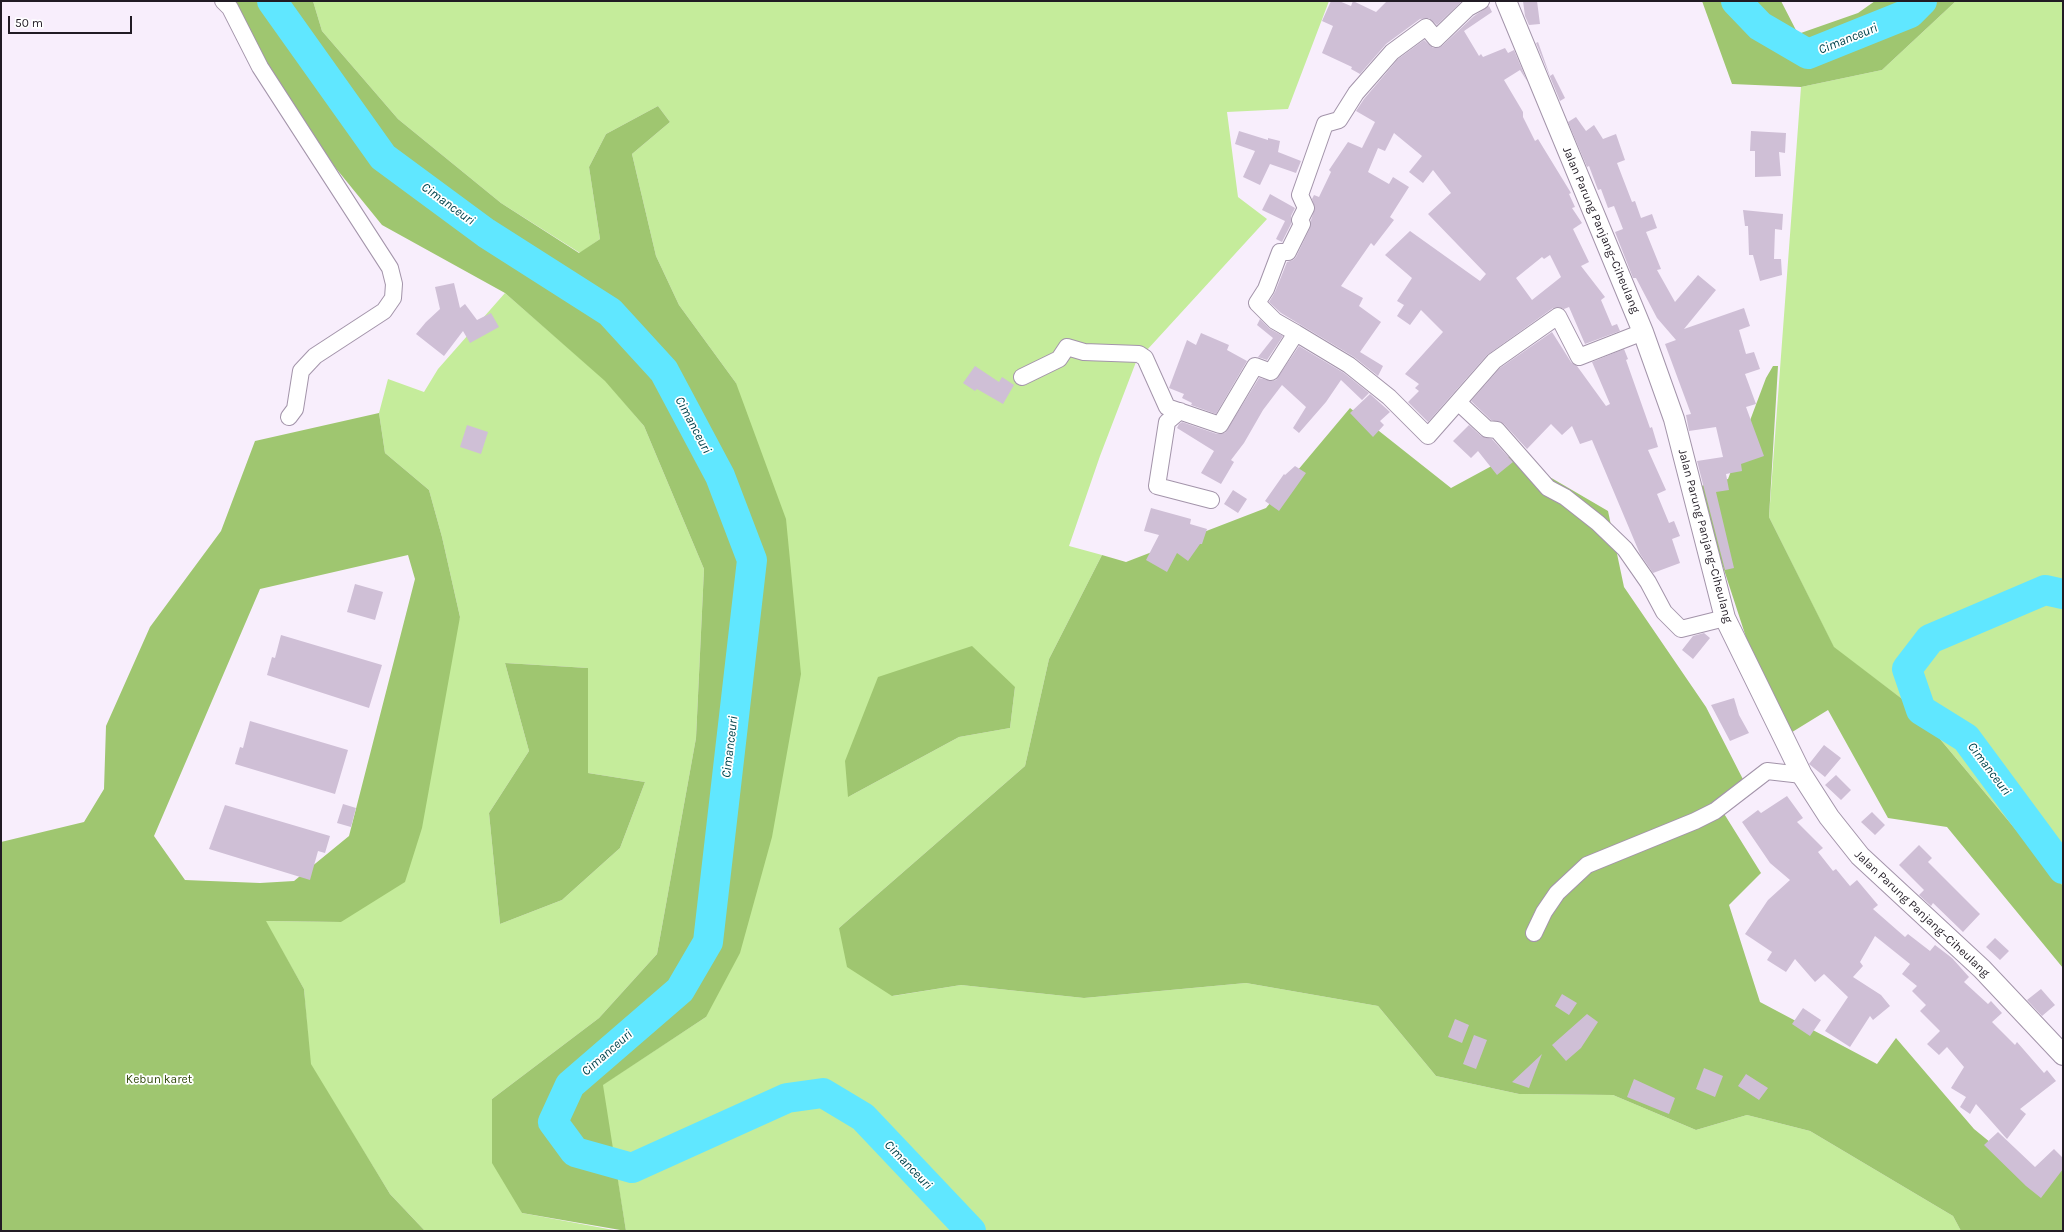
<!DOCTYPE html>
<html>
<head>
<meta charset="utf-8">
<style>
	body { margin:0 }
	#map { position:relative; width:2064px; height:1232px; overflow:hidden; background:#f8eefc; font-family:Karla,sans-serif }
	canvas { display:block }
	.frame { position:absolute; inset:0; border:2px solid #211b24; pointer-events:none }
	.scale { position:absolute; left:8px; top:16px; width:124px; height:18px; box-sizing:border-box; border:2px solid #211b24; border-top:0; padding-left:5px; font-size:12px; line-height:14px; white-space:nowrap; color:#211b24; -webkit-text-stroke:3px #fff; paint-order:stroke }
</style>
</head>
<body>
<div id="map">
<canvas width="2064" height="1232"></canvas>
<div class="frame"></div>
<div class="scale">50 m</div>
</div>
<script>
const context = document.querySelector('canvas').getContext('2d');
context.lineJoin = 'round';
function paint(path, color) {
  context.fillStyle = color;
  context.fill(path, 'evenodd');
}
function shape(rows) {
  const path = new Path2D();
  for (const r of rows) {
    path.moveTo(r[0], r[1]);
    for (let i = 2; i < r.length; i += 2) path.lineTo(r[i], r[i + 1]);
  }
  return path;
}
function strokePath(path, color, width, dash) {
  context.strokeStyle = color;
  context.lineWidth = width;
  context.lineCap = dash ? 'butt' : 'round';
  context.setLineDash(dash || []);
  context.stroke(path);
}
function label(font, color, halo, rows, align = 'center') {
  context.font = font + ' Karla,sans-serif';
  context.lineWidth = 3.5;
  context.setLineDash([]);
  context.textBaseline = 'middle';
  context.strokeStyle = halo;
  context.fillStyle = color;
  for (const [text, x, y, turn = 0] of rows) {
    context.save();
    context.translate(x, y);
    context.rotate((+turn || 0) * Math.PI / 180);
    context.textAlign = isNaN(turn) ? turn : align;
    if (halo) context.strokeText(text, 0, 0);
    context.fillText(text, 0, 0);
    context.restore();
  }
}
paint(shape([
	[313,1,1329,1,1288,109,1227,112,1238,197,1267,219,1136,362,1100,456,1069,546,1102,555,1049,659,1025,766,839,928,893,996,961,985,1084,998,1246,983,1378,1006,1436,1076,1519,1094,1613,1095,1696,1130,1747,1115,1810,1131,1953,1216,1961,1231,626,1231,602,1085,706,1017,736,383,679,305,656,256,632,154,670,122,658,106,606,134,589,167,600,239,580,253,501,203,398,119,322,31],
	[1015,687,1010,728,959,737,848,797],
	[1956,1,2063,1,2063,886,1914,708,1834,648,1769,517,1801,87,1882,70],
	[505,293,606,381,644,426,704,569,696,738,657,954,599,1018,492,1099,522,1213,619,1231,425,1231,390,1194,310,1064,304,989,265,921,341,922,460,617,442,537,429,490,385,453,379,413,388,379,424,392,438,369],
	[505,663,588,668,588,773,645,782,620,848,562,900,500,924,489,813,529,751]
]), '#c5ec9b');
paint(shape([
	[221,1,313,1,322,31,398,119,501,203,579,253,600,239,589,167,606,134,658,106,670,122,632,154,656,256,679,305,736,383,786,519,801,674,772,837,740,953,706,1017,603,1085,626,1231,522,1213,492,1163,492,1099,599,1018,657,954,696,738,704,569,644,426,605,381,505,293,382,225,287,108],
	[1702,1,1781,1,1798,34,1858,13,1875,1,1956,1,1882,70,1801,87,1732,84],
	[1773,366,1778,366,1769,517,1834,647,1914,708,2063,886,2063,968,1947,827,1888,818,1828,710,1789,734,1759,677,1697,487,1728,479,1766,378],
	[1350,408,1451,488,1512,455,1608,511,1624,587,1706,707,1749,791,1723,812,1761,873,1729,905,1760,1002,1877,1064,1896,1038,1974,1129,2035,1179,2063,1160,2063,1231,1961,1231,1953,1216,1810,1131,1747,1115,1696,1130,1613,1095,1519,1094,1436,1076,1378,1006,1246,983,1084,998,961,985,892,996,847,967,839,928,1025,766,1049,659,1102,555,1126,562,1266,508],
	[379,413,385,453,429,490,442,537,460,617,422,828,405,882,341,922,266,921,304,989,311,1064,390,1194,425,1231,1,1231,1,842,84,822,104,789,106,726,150,627,221,531,255,441],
	[408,555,415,579,349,836,294,881,260,883,185,880,154,836,260,589],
	[972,646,1015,687,1010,728,959,737,848,797,845,761,878,677],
	[505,663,588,668,588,773,645,782,620,848,562,900,500,924,489,813,529,751]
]), '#9fc670');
strokePath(shape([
	[272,1,383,157,486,233,610,312,664,371,720,476,752,560,708,942,680,990,570,1085,553,1122,575,1152,632,1168,787,1098,823,1093,863,1117,971,1231],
	[1736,1,1760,26,1808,54,1910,13,1922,1],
	[2063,594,2045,590,1930,639,1907,669,1921,710,1966,738,2063,869]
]), '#60e7ff', 30);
paint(shape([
	[1331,1,1339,1,1351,6,1353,1,1376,12,1387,1,1462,1,1437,25,1429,18,1420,19,1386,44,1360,74,1351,69,1352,67,1322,53,1333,26,1322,21],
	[1523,1,1537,1,1540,24,1529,25,1525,16],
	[1489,6,1492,12,1464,31,1479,56,1481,54,1483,57,1505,48,1508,53,1514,50,1527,81,1520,70,1504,80,1523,112,1523,117,1535,141,1538,139,1571,193,1569,194,1575,207,1572,208,1582,223,1573,229,1589,262,1581,266,1605,297,1601,300,1612,326,1617,324,1620,331,1585,344,1569,307,1564,309,1558,307,1553,308,1487,355,1428,422,1408,402,1419,391,1415,388,1419,384,1405,374,1443,332,1421,310,1410,325,1397,316,1404,305,1397,301,1412,278,1385,255,1410,231,1480,281,1486,274,1428,214,1451,193,1433,170,1423,183,1409,172,1422,156,1394,133,1385,151,1378,148,1368,172,1389,184,1393,177,1409,187,1390,217,1394,220,1374,246,1371,243,1341,286,1363,298,1359,306,1381,322,1360,352,1383,366,1378,376,1354,357,1281,313,1269,302,1275,292,1287,262,1293,260,1296,257,1310,228,1311,220,1315,208,1312,199,1314,195,1319,197,1331,172,1329,170,1348,142,1362,148,1375,122,1356,111,1364,99,1398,59,1424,40,1433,48,1442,46,1474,16],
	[1550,255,1561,277,1532,300,1516,278,1542,257,1544,259],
	[1538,42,1550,76,1553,74,1565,98,1560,101,1536,43],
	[1576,117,1586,131,1594,125,1603,139,1616,134,1625,160,1617,163,1632,202,1635,201,1641,218,1652,214,1657,228,1646,232,1661,269,1657,270,1675,302,1698,275,1716,290,1684,329,1744,308,1750,326,1739,330,1746,354,1754,352,1760,369,1745,374,1756,404,1746,407,1764,456,1741,464,1742,471,1726,474,1729,490,1716,492,1734,568,1725,570,1697,461,1723,457,1716,427,1689,431,1686,415,1691,414,1665,344,1676,340,1657,318,1636,278,1633,278,1615,232,1623,229,1614,206,1608,208,1601,189,1598,190,1589,166,1587,167,1568,122],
	[1239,131,1268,140,1268,138,1280,141,1278,152,1301,161,1296,173,1270,164,1260,185,1243,177,1255,151,1235,144],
	[1751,131,1786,133,1785,153,1779,152,1781,176,1755,177,1755,151,1750,151],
	[1270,194,1295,208,1291,216,1291,224,1282,242,1276,239,1285,221,1262,210],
	[1743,210,1783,214,1782,230,1775,229,1774,259,1781,259,1782,275,1760,281,1753,255,1749,255,1748,226,1745,226],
	[454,283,460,308,465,304,477,320,491,313,499,327,470,343,463,331,444,356,416,334,426,322,440,309,435,287],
	[1260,319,1270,329,1283,336,1267,360,1258,357,1273,338,1257,325],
	[1552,332,1571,362,1577,366,1606,406,1610,404,1592,362,1624,349,1628,359,1626,360,1650,428,1652,427,1658,447,1648,450,1666,490,1657,494,1669,523,1674,521,1680,536,1672,539,1680,563,1653,573,1640,554,1592,440,1580,444,1572,426,1562,435,1551,424,1527,449,1504,424,1491,420,1471,401,1500,368],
	[1201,333,1229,345,1227,350,1247,361,1216,414,1191,405,1192,403,1182,398,1184,394,1169,388,1187,340,1196,345],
	[1299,346,1344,373,1369,393,1362,400,1341,380,1326,402,1299,433,1293,428,1306,407,1282,385,1263,410,1244,443,1231,460,1234,462,1221,484,1201,473,1214,451,1177,428,1179,424,1182,422,1217,434,1225,433,1259,378,1272,381,1276,380],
	[975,366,999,382,1002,377,1014,385,1003,404,977,389,975,391,963,383],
	[1370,394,1390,412,1380,421,1384,425,1373,437,1350,413],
	[467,425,488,432,481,454,460,447],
	[1469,425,1481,436,1492,439,1513,462,1497,475,1478,451,1471,458,1453,441],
	[1295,466,1306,473,1279,511,1265,501,1284,474,1285,475],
	[1233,490,1247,499,1238,513,1224,504],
	[1151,508,1191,519,1190,524,1207,529,1202,544,1200,544,1188,561,1177,553,1167,572,1146,560,1159,535,1144,531],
	[355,584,383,592,375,620,347,612],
	[1704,633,1710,638,1693,659,1682,650,1693,636],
	[281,635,382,665,369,708,267,675,272,657,275,658],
	[1734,698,1739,715,1749,733,1730,741,1711,705],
	[250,721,348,750,335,794,235,764,240,747,243,748],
	[1824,745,1841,758,1825,777,1809,764],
	[1836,775,1851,790,1841,800,1825,785],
	[1787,796,1803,818,1797,822,1823,848,1818,852,1833,871,1836,869,1850,886,1857,880,1878,905,1873,909,1905,937,1908,934,1930,951,1935,945,1952,958,1969,977,1964,982,1988,1004,1991,1001,2002,1013,1992,1022,2015,1045,2017,1042,2044,1073,2047,1070,2056,1081,2020,1109,2026,1114,2007,1139,1976,1104,1970,1114,1960,1107,1966,1097,1951,1088,1964,1067,1947,1047,1939,1055,1927,1044,1940,1031,1920,1011,1926,1005,1912,991,1917,986,1902,974,1910,964,1875,936,1860,962,1863,966,1853,977,1881,995,1890,1006,1873,1020,1870,1016,1850,1047,1825,1031,1848,997,1824,974,1815,982,1795,959,1786,972,1767,960,1772,952,1745,934,1768,900,1790,880,1770,863,1742,822,1758,810,1761,813],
	[343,804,356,808,351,827,337,823],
	[225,805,330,836,325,853,318,851,310,880,209,849],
	[1872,812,1885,825,1875,835,1861,822],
	[1919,845,1932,858,1928,862,1980,914,1963,932,1933,903,1931,906,1919,895,1924,890,1899,865],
	[1995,938,2009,951,2000,960,1986,947],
	[2041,989,2055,1005,2042,1016,2027,1000],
	[1562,994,1577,1003,1569,1015,1555,1006],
	[1803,1008,1821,1020,1810,1036,1792,1024],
	[1587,1014,1598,1022,1581,1048,1566,1061,1552,1045],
	[1455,1019,1469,1025,1462,1043,1448,1037],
	[1474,1035,1487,1040,1476,1069,1463,1064],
	[1542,1054,1529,1088,1512,1082],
	[1704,1068,1723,1076,1715,1097,1696,1089],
	[1746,1074,1768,1088,1759,1100,1738,1086],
	[1634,1079,1675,1098,1669,1114,1627,1097],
	[1998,1132,2035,1167,2054,1149,2063,1158,2063,1169,2041,1198,2026,1186,1984,1145]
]), '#cfbfd6');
const minor = shape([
	[223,1,230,8,260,67,390,268,394,284,393,298,384,311,315,356,301,371,295,409,289,417],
	[1643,332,1579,357,1558,316,1494,361,1458,402,1487,429,1497,430,1548,488,1565,497,1598,523,1625,549,1648,582,1664,612,1681,629,1725,618],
	[1296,333,1349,365,1389,397,1428,436,1458,402],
	[1022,377,1059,359,1067,347,1084,352,1139,354,1145,358,1167,407,1220,425,1255,366,1271,372,1296,333,1275,321,1257,303,1266,289,1280,252,1288,252,1302,224,1300,220,1306,208,1300,195,1325,124,1339,120,1356,93,1392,52,1426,27,1436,39,1468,8,1481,1],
	[1180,411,1167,422,1157,486,1211,500],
	[1534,933,1544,912,1557,893,1587,865,1695,821,1715,811,1767,771,1802,775]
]);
const tertiary = shape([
	[1506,1,1643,332,1674,419,1725,618,1802,775,1829,817,1860,856,1982,969,2063,1055]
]);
strokePath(minor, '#a394aa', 18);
strokePath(tertiary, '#a394aa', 22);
strokePath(minor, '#fff', 16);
strokePath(tertiary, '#fff', 20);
label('12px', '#211b24', '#fff', [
	["Jalan Parung Panjang–Ciheulang",1601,230,67],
	["Jalan Parung Panjang–Ciheulang",1705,536,75],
	["Jalan Parung Panjang–Ciheulang",1922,914,43]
]);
label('12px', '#304809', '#fff', [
	["Kebun karet",159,1080]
]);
label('italic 13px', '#01434c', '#fff', [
	["Cimanceuri",1848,39,-22],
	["Cimanceuri",448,204,36],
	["Cimanceuri",693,425,62],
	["Cimanceuri",730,747,-83],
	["Cimanceuri",1989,769,53],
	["Cimanceuri",607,1053,-41],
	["Cimanceuri",908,1165,46]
]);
</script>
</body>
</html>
